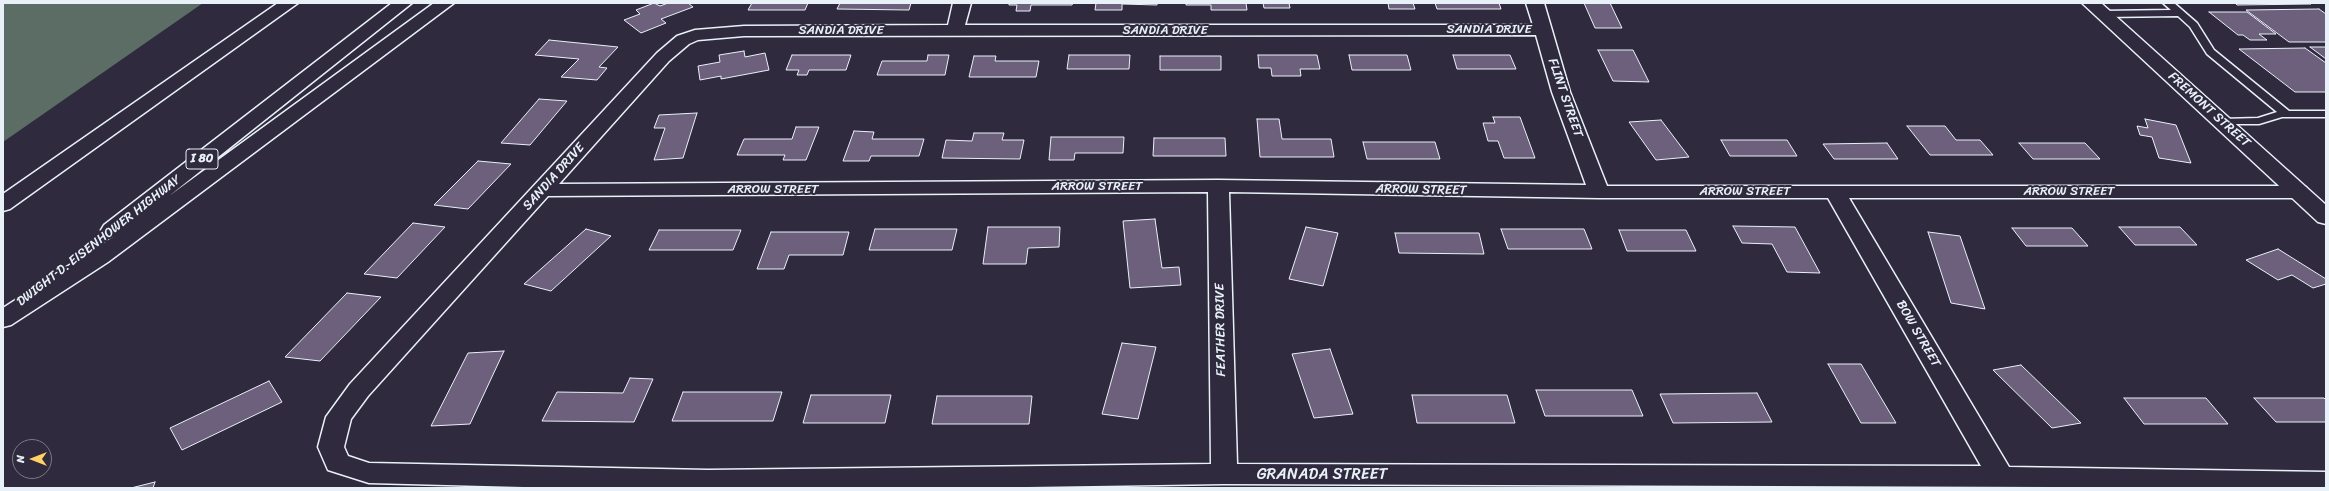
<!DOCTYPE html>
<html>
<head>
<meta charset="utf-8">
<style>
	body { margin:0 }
	#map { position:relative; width:2329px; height:491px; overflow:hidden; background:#2f2a3d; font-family:Sriracha,sans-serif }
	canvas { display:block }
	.frame { position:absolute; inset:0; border:4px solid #e8f1f8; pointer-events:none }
	.north { position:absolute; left:12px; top:439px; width:40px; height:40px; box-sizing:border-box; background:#2f2a3d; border:1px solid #797a88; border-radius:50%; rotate:270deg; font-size:11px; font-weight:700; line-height:16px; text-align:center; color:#e8f1f8 }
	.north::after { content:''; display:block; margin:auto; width:14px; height:18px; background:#ffd166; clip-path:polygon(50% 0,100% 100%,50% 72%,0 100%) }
</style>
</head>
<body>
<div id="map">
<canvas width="2329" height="491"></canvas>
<div class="frame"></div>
<div class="north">N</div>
</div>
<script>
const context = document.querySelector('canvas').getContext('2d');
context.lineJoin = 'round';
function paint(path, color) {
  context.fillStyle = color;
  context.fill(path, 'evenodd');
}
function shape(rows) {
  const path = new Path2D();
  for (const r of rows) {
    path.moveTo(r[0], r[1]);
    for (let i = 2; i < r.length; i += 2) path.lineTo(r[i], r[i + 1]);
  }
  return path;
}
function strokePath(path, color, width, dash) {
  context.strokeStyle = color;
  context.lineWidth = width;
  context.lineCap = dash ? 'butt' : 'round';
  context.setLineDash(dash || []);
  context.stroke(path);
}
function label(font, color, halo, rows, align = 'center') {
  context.font = font + ' Sriracha,sans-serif';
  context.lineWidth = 4;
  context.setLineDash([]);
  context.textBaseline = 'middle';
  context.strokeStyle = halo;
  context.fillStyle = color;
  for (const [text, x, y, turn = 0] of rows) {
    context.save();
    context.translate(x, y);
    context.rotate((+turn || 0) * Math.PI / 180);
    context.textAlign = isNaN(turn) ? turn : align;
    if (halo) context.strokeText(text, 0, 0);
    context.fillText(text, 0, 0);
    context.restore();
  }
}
paint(shape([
	[3,3,203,3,3,142]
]), '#5b6d65');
const building = shape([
	[654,3,660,6,668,3,688,3,693,7,661,19,666,23,641,33,624,20,640,14,636,10,654,3],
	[752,3,808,3,805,10,748,10,752,3],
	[840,3,911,3,909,10,837,9,840,3],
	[1009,3,1073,3,1072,5,1031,5,1030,11,1016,11,1017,5,1009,5,1009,3],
	[1096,3,1157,3,1157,5,1122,4,1122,10,1095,10,1096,3],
	[1186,3,1246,3,1247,10,1211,10,1211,5,1186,5,1186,3],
	[1263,3,1289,3,1290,8,1264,8,1263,3],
	[1352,3,1413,3,1415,9,1389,9,1388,3,1352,3],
	[1435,3,1499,3,1501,9,1437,9,1435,3],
	[1584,3,1610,3,1622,28,1595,28,1584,3],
	[2235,3,2309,3,2311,4,2237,5,2235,3],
	[2319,9,2326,14,2326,42,2289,42,2246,10,2319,9],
	[2209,12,2247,12,2276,34,2259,34,2267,40,2250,40,2243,35,2238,35,2209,12],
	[549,40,618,47,599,67,607,68,597,80,561,77,579,59,535,55,549,40],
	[2310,47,2326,47,2326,59,2310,47],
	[2305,48,2326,63,2326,92,2295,92,2239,49,2305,48],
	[1598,50,1633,50,1649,82,1613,81,1598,50],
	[744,51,745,57,765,53,769,70,721,79,721,76,700,80,698,66,720,62,719,55,744,51],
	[792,55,851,55,846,70,809,70,807,75,797,75,799,70,786,70,792,55],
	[928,55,949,55,945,75,877,75,882,61,927,61,928,55],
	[1069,55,1130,55,1129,69,1067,69,1069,55],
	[1258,55,1317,55,1320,69,1300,69,1301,76,1272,76,1271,68,1259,68,1258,55],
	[1349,55,1407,55,1411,70,1352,70,1349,55],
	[1453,55,1510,55,1516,69,1457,69,1453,55],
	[974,56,996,56,995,61,1039,61,1036,77,969,77,974,56],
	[1160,56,1221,56,1221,70,1160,70,1160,56],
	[539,99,567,101,530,145,501,143,539,99],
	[697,113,683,158,654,160,665,128,654,128,659,115,697,113],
	[1493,117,1520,117,1535,158,1504,158,1498,141,1488,141,1483,123,1495,123,1493,117],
	[1257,119,1279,119,1282,139,1331,139,1334,157,1260,157,1257,119],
	[2145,119,2176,125,2191,163,2159,158,2152,137,2140,135,2137,126,2148,128,2145,119],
	[1661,120,1689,157,1656,160,1629,122,1661,120],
	[1907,126,1945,126,1956,140,1980,140,1993,155,1930,155,1907,126],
	[796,127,819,127,806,160,783,160,785,155,737,155,744,139,792,139,796,127],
	[854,131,874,132,872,139,924,139,919,156,871,156,869,161,843,161,854,131],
	[974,133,1004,133,1002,140,1024,140,1020,159,942,158,946,140,972,141,974,133],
	[1051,137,1124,137,1123,153,1075,153,1074,160,1049,160,1051,137],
	[1154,138,1225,138,1226,156,1153,156,1154,138],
	[1721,140,1787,140,1797,156,1730,156,1721,140],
	[1363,142,1435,142,1440,159,1367,159,1363,142],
	[1887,143,1898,159,1834,159,1823,144,1887,143],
	[2019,143,2085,143,2100,159,2033,159,2019,143],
	[478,161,511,164,468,209,434,205,478,161],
	[1155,219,1162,268,1179,267,1181,285,1130,288,1123,221,1155,219],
	[413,223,445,227,397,278,364,274,413,223],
	[1733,226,1795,227,1820,273,1787,272,1772,244,1742,243,1733,226],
	[988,227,1060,227,1059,247,1028,248,1026,264,983,264,988,227],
	[1306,227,1338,233,1323,286,1289,279,1306,227],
	[2119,227,2180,227,2197,245,2135,245,2119,227],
	[2012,228,2072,228,2088,246,2026,246,2012,228],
	[586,229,611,236,551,291,524,284,586,229],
	[875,229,957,229,952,250,869,250,875,229],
	[1501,229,1584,229,1592,249,1508,249,1501,229],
	[659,230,741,230,733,250,649,250,659,230],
	[1619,230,1686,230,1696,251,1627,251,1619,230],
	[771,232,849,232,843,255,789,255,784,269,757,269,771,232],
	[1928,232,1960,236,1985,309,1951,303,1928,232],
	[1395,233,1479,233,1484,254,1399,253,1395,233],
	[2278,249,2326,279,2326,284,2313,288,2292,275,2278,280,2246,260,2278,249],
	[347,293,381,297,320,361,285,357,347,293],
	[1122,343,1156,347,1138,419,1102,414,1122,343],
	[1330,349,1353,414,1314,418,1292,354,1330,349],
	[504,351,470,424,431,426,468,353,504,351],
	[1828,364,1861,364,1896,423,1861,423,1828,364],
	[2021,365,2081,423,2052,428,1993,370,2021,365],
	[630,378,653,379,634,422,542,421,557,392,623,393,630,378],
	[269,381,282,402,182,450,170,428,269,381],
	[1536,390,1632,390,1643,416,1545,416,1536,390],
	[683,392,782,392,773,421,672,421,683,392],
	[1757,393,1772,422,1673,423,1660,394,1757,393],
	[811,395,891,395,885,423,803,423,811,395],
	[1412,395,1507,395,1515,423,1417,423,1412,395],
	[937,396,1032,396,1029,424,932,424,937,396],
	[2124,398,2206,398,2228,424,2144,424,2124,398],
	[2254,398,2324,398,2326,400,2326,422,2276,422,2254,398],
	[155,482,153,488,131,488,155,482]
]);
paint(building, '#6d607c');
strokePath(building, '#e8f1f8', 1);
const lane = shape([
	[2163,3,2174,3,2197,23,2214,50,2289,111,2326,111,2326,117,2282,117,2259,124,2218,124,2217,122,2218,120,2222,119,2258,118,2277,112,2207,54,2190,27,2178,16,2103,17,2098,14,2103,11,2171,10,2163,3]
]);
const street = shape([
	[953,3,971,3,965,25,1533,25,1526,3,1544,3,1570,92,1607,186,2299,186,2306,187,2309,192,2306,197,2299,198,1849,198,2009,467,2326,472,2326,488,1224,484,962,488,562,488,369,483,328,470,318,447,326,417,350,384,657,53,677,36,695,30,744,26,948,25,953,3],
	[1536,35,1552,92,1586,185,1218,180,559,184,669,61,689,44,698,40,744,36,1536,35],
	[1208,192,1211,464,708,470,369,463,348,456,344,447,351,419,368,396,548,196,1208,192],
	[1229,192,1599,198,1828,198,1981,466,1237,464,1229,192]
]);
const secondary = shape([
	[2082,3,2101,3,2326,205,2326,224,2318,222,2082,3]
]);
const highway = shape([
	[278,3,298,3,10,209,3,211,3,194,278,3],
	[392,3,412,3,169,196,434,3,454,3,108,262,11,325,3,327,3,308,113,237,104,235,101,230,104,225,392,3]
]);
strokePath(lane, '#e8f1f8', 3);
strokePath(street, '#e8f1f8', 3);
strokePath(secondary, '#e8f1f8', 3);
strokePath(highway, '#e8f1f8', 3);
paint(lane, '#2f2a3d');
paint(street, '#2f2a3d');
paint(secondary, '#2f2a3d');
paint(highway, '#2f2a3d');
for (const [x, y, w] of [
	[202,159,32]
]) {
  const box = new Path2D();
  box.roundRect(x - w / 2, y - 10, w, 20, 3);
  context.fillStyle = '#2f2a3d';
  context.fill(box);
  strokePath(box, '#e8f1f8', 1);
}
label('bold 12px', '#e8f1f8', null, [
	["I 80",202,159]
]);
label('13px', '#e8f1f8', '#2f2a3d', [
	["SANDIA DRIVE",1489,30],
	["SANDIA DRIVE",841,31],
	["SANDIA DRIVE",1165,31],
	["FLINT STREET",1565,98,71],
	["FREMONT STREET",2209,110,42],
	["SANDIA DRIVE",554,177,-48],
	["ARROW STREET",1097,187],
	["ARROW STREET",773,190],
	["ARROW STREET",1421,190,1],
	["ARROW STREET",1745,192],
	["ARROW STREET",2069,192],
	["DWIGHT D. EISENHOWER HIGHWAY",99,241,-38],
	["FEATHER DRIVE",1221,330,-91],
	["BOW STREET",1918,334,60]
]);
label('16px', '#e8f1f8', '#2f2a3d', [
	["GRANADA STREET",1322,475]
]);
</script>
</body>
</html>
